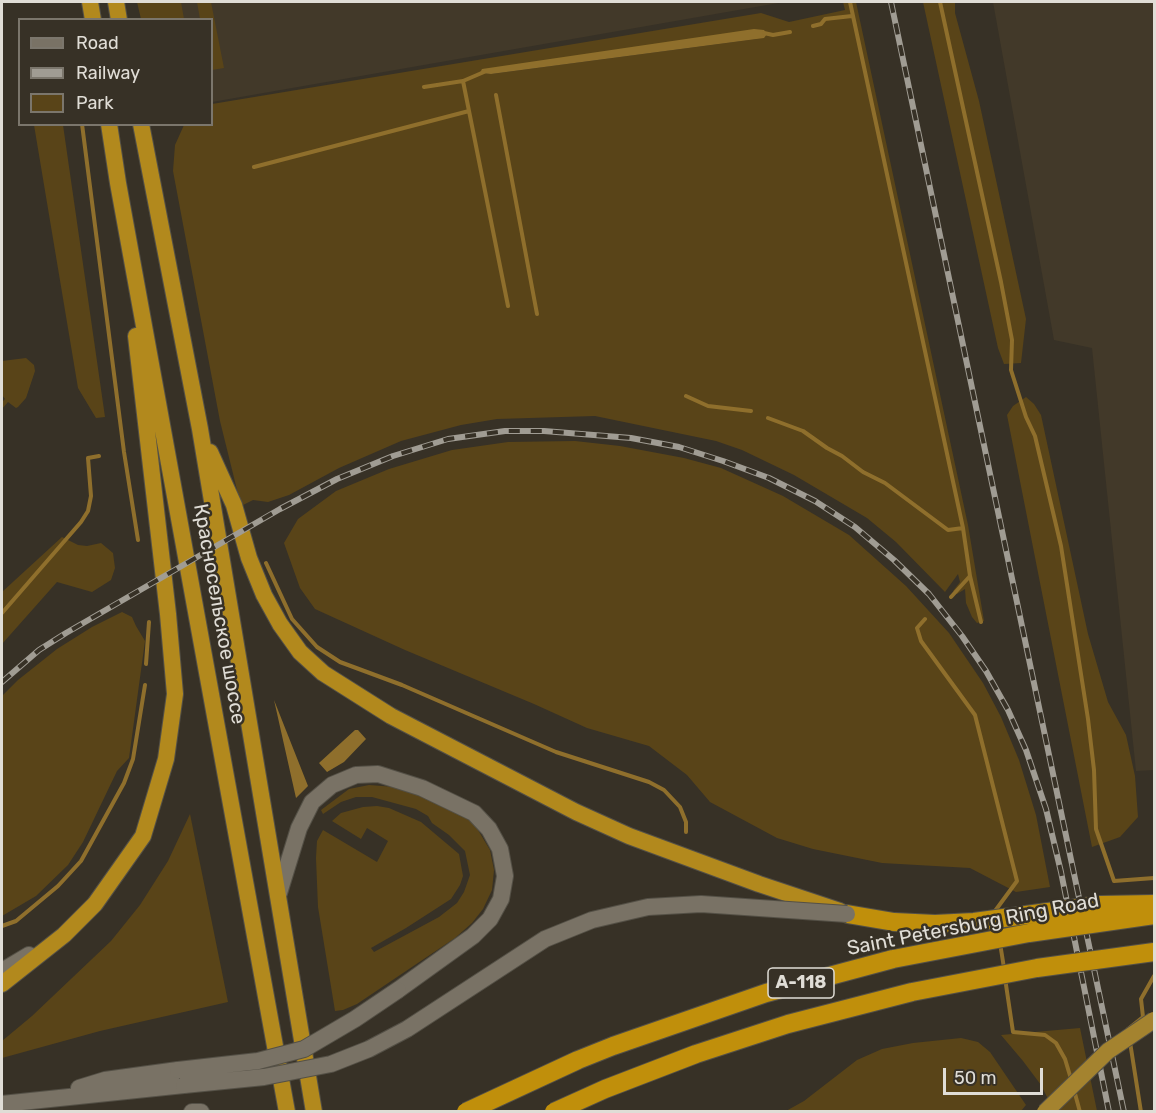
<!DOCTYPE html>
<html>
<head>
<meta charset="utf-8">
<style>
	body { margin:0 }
	#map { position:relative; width:1156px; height:1113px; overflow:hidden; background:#373126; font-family:Rubik,sans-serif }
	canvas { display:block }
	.frame { position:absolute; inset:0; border:3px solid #e0ddd6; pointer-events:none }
	.legend { position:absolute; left:18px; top:18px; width:195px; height:108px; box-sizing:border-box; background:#373126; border:2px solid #7b766c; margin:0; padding:8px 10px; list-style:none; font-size:18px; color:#e0ddd6 }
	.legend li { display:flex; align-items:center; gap:12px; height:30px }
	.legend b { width:30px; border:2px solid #7b766c }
	.scale { position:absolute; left:943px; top:1068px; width:100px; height:27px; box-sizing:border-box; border:3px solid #e0ddd6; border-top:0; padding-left:8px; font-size:18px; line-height:21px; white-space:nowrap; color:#e0ddd6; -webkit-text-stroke:4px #373126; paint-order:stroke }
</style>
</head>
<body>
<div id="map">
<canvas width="1156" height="1113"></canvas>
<div class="frame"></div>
<ul class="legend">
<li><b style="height:8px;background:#797265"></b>Road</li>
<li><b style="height:8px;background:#a09c93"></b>Railway</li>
<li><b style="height:16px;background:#594418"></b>Park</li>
</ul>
<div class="scale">50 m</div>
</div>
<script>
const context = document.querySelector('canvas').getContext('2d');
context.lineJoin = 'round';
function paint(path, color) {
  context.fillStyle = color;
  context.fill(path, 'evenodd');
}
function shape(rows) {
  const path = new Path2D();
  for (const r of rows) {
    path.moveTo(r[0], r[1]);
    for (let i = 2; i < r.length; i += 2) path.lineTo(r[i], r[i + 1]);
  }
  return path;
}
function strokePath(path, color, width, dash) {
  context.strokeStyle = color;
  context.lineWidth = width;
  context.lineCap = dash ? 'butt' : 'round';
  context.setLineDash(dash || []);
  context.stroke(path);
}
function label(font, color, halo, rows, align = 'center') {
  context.font = font + ' Rubik,sans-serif';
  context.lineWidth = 5;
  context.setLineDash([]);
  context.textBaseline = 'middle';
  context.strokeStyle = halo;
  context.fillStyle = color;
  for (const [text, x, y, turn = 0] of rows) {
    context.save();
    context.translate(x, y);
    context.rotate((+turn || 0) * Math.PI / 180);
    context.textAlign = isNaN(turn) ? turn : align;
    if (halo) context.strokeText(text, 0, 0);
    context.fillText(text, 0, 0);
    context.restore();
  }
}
paint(shape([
	[177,2,784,2,212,102,212,20,181,19],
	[993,2,1154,2,1154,770,1136,771,1092,348,1054,340]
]), '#423929');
paint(shape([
	[137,2,181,2,184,19,141,19],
	[197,2,211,2,224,68,212,70,212,20,200,19],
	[843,2,856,2,968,525,984,621,977,623,972,617,966,603,965,589,957,594,953,591,960,582,958,574,945,592,896,542,867,518,794,475,742,450,716,441,595,416,497,419,461,425,401,441,339,468,289,495,268,502,253,500,241,506,220,421,173,171,175,145,184,125,212,124,212,104,761,13,789,22,845,10],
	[764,38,491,74,481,73],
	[923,2,955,2,955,13,979,101,1026,319,1021,363,1004,364,998,348],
	[34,125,63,125,105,417,96,418,78,388],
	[26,358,34,365,35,371,26,398,18,407,16,408,8,402,2,409,2,402,5,399,2,395,2,361],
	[1026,397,1034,404,1041,415,1088,634,1108,702,1126,735,1135,776,1138,817,1120,837,1092,847,1007,415,1013,406],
	[575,441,620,446,684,458,721,468,783,496,849,535,906,586,949,633,983,683,1001,717,1019,760,1036,815,1050,887,1016,892,970,868,882,863,813,849,777,838,710,802,687,775,649,746,587,728,534,704,405,650,315,609,300,588,284,543,298,519,336,491,389,469,452,450,508,442],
	[62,537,78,545,87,546,101,543,113,553,115,568,111,580,92,592,57,582,2,644,2,592],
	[122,612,132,617,136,626,145,641,129,758,117,771,83,842,68,865,36,896,2,916,2,696,18,680,57,649,92,627],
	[369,785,395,787,427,798,461,814,475,825,490,850,494,870,492,890,483,909,472,923,455,938,357,1004,343,1010,335,1011,318,907,316,858,317,841,323,830,377,862,388,841,367,828,361,839,332,821,341,813,363,807,377,806,389,808,421,822,459,854,463,876,460,885,451,899,406,928,371,948,374,952,439,917,457,903,464,892,470,875,465,851,449,835,432,823,428,816,416,809,372,797,356,797,341,802,323,814,321,810,349,789],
	[190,814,228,1002,100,1031,2,1058,2,1041,32,1016,111,941,140,905,168,861],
	[1080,1028,1097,1111,1054,1111,1041,1085,1023,1061,1001,1035],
	[961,1038,978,1042,990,1052,1026,1105,1021,1111,786,1111,804,1101,857,1060,882,1049,913,1043]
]), '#594418');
paint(shape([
	[754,29,764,30,767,34,764,38,491,74,480,73,482,69],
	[274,700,308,786,296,798],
	[355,730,358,730,366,739,344,762,327,772,319,763]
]), '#8f6f2c');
strokePath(shape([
	[850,2,963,528,970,576,951,597],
	[940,2,1001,282,1012,340,1011,370,1026,417,1035,436,1061,546,1088,719,1094,770,1096,829,1114,881,1154,878],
	[813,26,821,24,825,19,852,16],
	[764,33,773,35,790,32],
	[463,81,484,72],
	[424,87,463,81,508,306],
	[496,95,537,314],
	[82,124,124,452,138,540],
	[254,167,469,111],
	[686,396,708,406,751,411],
	[768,418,803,431,827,448,842,456,863,472,885,483,948,530,963,528],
	[266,563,292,619,317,647,340,662,402,685,556,752,649,782,664,790,680,807,686,822,686,832],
	[970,576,981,622],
	[2,613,81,522,88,511,91,496,88,458,99,456],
	[925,619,917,628,921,641,975,715,1017,881,995,911,995,914],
	[146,664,149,622],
	[2,926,16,921,58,886,81,861,124,783,133,759,145,685],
	[1000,943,1004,968],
	[1005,978,1013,1032,1045,1035,1056,1043,1065,1059,1071,1079],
	[1128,1029,1143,1017,1141,999,1154,976],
	[1130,1042,1141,1112],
	[1074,1090,1080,1112]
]), '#8f6f2c', 4);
const secondary = shape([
	[279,893,299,828,312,802,332,785,356,775,378,774,422,788,474,813,489,829,500,849,505,876,501,899,490,919,473,936,398,990],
	[2,971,29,955],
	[79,1088,105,1080,178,1070],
	[2,1104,184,1085],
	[192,1112,201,1112]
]);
const trunk = shape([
	[90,2,93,20],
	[116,2,119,20],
	[109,124,118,183,287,1112],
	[141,124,200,429,314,1112],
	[210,452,234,505,249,558,264,595,280,624,300,652,323,673,391,716,576,812,629,836,759,884,840,911],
	[2,984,64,935,95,904,143,836,166,759,175,694,168,614,136,336]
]);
const motorway = shape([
	[847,914,894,922]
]);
strokePath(secondary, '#545046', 18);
strokePath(trunk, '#545046', 18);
strokePath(motorway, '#545046', 20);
strokePath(secondary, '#797265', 16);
strokePath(trunk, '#b2891d', 16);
strokePath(motorway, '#c08f0b', 18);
const rail = shape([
	[891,2,1124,1112],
	[2,682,39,650,66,633,280,509,337,479,393,456,448,439,505,431,544,431,631,438,679,447,723,461,769,478,815,501,855,527,894,560,929,594,962,636,986,671,1008,710,1026,750,1046,809,1061,872,1109,1112]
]);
strokePath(rail, '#a09c93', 6);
strokePath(rail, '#373126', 4, [11]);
const secondaryBridge = shape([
	[178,1070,258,1061,304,1049,355,1019,398,990],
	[184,1085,264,1077,331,1064,369,1049,407,1029,545,939,592,920,648,907,701,904,847,914]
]);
const primaryBridge = shape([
	[1045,1112,1108,1051,1154,1020]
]);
const motorwayBridge = shape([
	[894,922,935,924,974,922,1100,905,1154,904],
	[466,1112,578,1060,613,1046,766,993,893,959,1029,933,1154,915],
	[554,1112,605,1089,696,1054,788,1024,912,992,1037,968,1154,952]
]);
strokePath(secondaryBridge, '#545046', 18, []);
strokePath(primaryBridge, '#545046', 18, []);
strokePath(motorwayBridge, '#545046', 20, []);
strokePath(secondaryBridge, '#797265', 16);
strokePath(primaryBridge, '#a4832f', 16);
strokePath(motorwayBridge, '#c08f0b', 18);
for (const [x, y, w] of [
	[801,983,66]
]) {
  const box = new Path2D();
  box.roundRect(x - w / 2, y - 15, w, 30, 4.5);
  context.fillStyle = '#373126';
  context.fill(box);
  strokePath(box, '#e0ddd6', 1.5);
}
label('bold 18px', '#e0ddd6', null, [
	["А-118",801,983]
]);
label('20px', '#e0ddd6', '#373126', [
	["Красносельское шоссе",219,614,80],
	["Saint Petersburg Ring Road",973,925,-11]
]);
</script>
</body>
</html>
